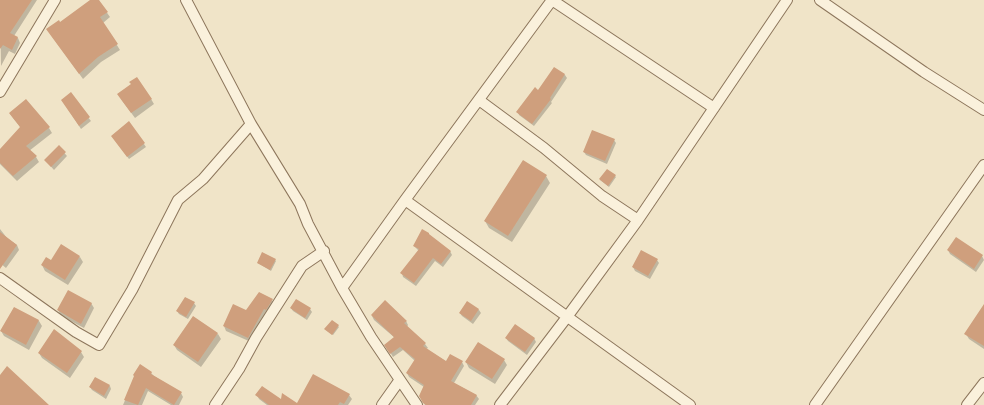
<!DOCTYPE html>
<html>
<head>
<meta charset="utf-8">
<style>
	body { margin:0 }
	canvas { display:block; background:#f0e4c8 }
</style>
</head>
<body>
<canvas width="984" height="405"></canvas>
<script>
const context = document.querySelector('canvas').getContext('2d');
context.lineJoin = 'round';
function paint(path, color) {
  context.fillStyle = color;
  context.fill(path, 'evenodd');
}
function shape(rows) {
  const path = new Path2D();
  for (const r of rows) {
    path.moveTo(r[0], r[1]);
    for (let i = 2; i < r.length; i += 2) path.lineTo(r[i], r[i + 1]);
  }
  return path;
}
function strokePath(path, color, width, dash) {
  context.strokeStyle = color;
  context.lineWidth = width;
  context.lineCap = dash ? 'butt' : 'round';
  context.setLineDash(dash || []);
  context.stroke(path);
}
paint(shape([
	[0,0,37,0,14,36,18,38,20,43,15,54,9,51,1,66],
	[92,0,98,0,110,17,103,23,120,50,101,62,83,79,51,35,60,23],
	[554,68,565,75,567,78,551,102,552,103,534,126,519,115,518,112,539,91],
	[70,94,91,121,81,129,64,103],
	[121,99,151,99,154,104,135,118],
	[10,114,49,128,52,133,29,151,36,157,39,162,17,181,0,164,0,150,21,128],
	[129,122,146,147,129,159,114,139],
	[614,140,616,143,607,164,586,155,584,152],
	[59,147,67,156,54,170,46,161],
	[546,176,550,183,512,242,489,228,485,221],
	[615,176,616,177,609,187,600,180],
	[0,229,7,238,17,245,19,250,6,268,0,263],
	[430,237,450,251,452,255,443,267,435,261,416,286,403,277,402,273,419,251,414,246],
	[956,238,982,256,984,260,976,272,950,254,948,250],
	[80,257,83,262,68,285,45,271,42,265,51,262],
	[275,260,276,261,271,271,258,263],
	[657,260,659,263,650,279,635,271,633,267],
	[272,300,275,305,251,342,226,331,224,326,234,306,247,312],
	[467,302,479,310,481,313,473,324,462,316,460,313],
	[91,303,94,308,84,328,61,316,58,310],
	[194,303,196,306,188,319,179,314,177,311],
	[984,306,984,349,969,339,966,334],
	[14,308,39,321,42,326,29,350,4,336,1,331],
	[291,308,310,309,312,312,307,320,293,311],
	[372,316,406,321,408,325,407,327,425,344,428,348,426,349,447,362,462,362,464,366,454,383,476,395,479,399,475,405,425,405,420,396,424,387,409,377,407,373,415,361,403,350,393,357,388,349,395,338,374,320],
	[338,326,339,327,333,335,326,330],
	[218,334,221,339,201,367,177,350,174,345],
	[506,338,534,338,536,342,527,355,508,341],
	[81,352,84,357,70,378,42,358,39,353],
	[504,360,507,365,495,384,469,368,466,362],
	[151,373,154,376,181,393,183,397,179,405,171,405,148,391,142,405,123,405,135,377],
	[110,386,111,389,106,399,92,390,90,387],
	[257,395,297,405,349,395,352,399,348,405,267,405,259,399]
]), '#0003');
paint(shape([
	[0,0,32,0,10,33,18,37,12,50,3,45,0,49],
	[90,0,99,0,108,12,100,17,118,44,98,57,79,74,46,29,59,20,60,22],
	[554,67,565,74,550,98,551,99,532,124,516,112,535,87,538,90],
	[137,77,152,99,131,113,117,94,131,84,129,82],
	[71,92,90,117,79,126,61,100],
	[26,99,50,127,26,146,37,156,13,176,0,163,0,149,20,127,9,113],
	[129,121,145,143,127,157,111,136],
	[592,130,615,139,605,161,583,152],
	[59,145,66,152,51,167,44,160],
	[523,160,547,175,508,236,484,221],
	[607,169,616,175,608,186,599,179],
	[422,229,429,233,429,234,451,251,441,264,433,258,414,283,400,273,419,249,413,246],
	[0,232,17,245,0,269],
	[956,237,983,255,974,269,947,250],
	[61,244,80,256,65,280,41,265,46,257,51,260],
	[641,250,658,259,648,276,632,267],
	[262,252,276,259,270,270,257,263],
	[68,290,92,303,81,324,57,310],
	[259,292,273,299,266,310,264,309,248,338,223,326,233,304,246,310],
	[185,297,195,302,186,317,176,311],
	[296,299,311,308,305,318,290,308],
	[385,300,407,321,404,323,426,343,423,346,446,361,450,354,463,361,451,381,477,395,471,405,426,405,423,403,419,396,424,385,406,373,415,359,400,347,390,354,384,345,394,337,371,315],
	[467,301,479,309,471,321,459,313],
	[984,304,984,346,964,334],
	[14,307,39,320,26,345,0,331],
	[193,316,218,333,198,362,173,345],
	[332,320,339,325,332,335,324,329],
	[515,324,535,338,525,352,505,338],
	[54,329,82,351,67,373,38,353],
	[478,342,505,359,492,379,465,362],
	[140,364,152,372,151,374,182,392,174,405,146,388,138,405,124,400,134,376,133,375],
	[7,366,49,405,0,405,0,375],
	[313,374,350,394,344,404,340,402,338,405,269,405,255,395,262,386,281,399,282,393,297,403],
	[95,377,110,385,104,396,89,387]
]), '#cf9f7d');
const minor = shape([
	[186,0,251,124,300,204,308,224,342,288,371,337,417,405],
	[820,0,924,72,984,110],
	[0,92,55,0],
	[479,100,544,148,602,196,638,220],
	[405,200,690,405],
	[0,278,76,332,99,345,132,290,178,200,203,179,251,124],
	[342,288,405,200,552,0,714,108],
	[215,405,239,369,256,338,302,266,324,251],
	[382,405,399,381],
	[500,405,567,317,638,220,787,0],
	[815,405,984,165],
	[967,405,984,383]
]);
strokePath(minor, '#8d765c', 12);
strokePath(minor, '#faf1dc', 10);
</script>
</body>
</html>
